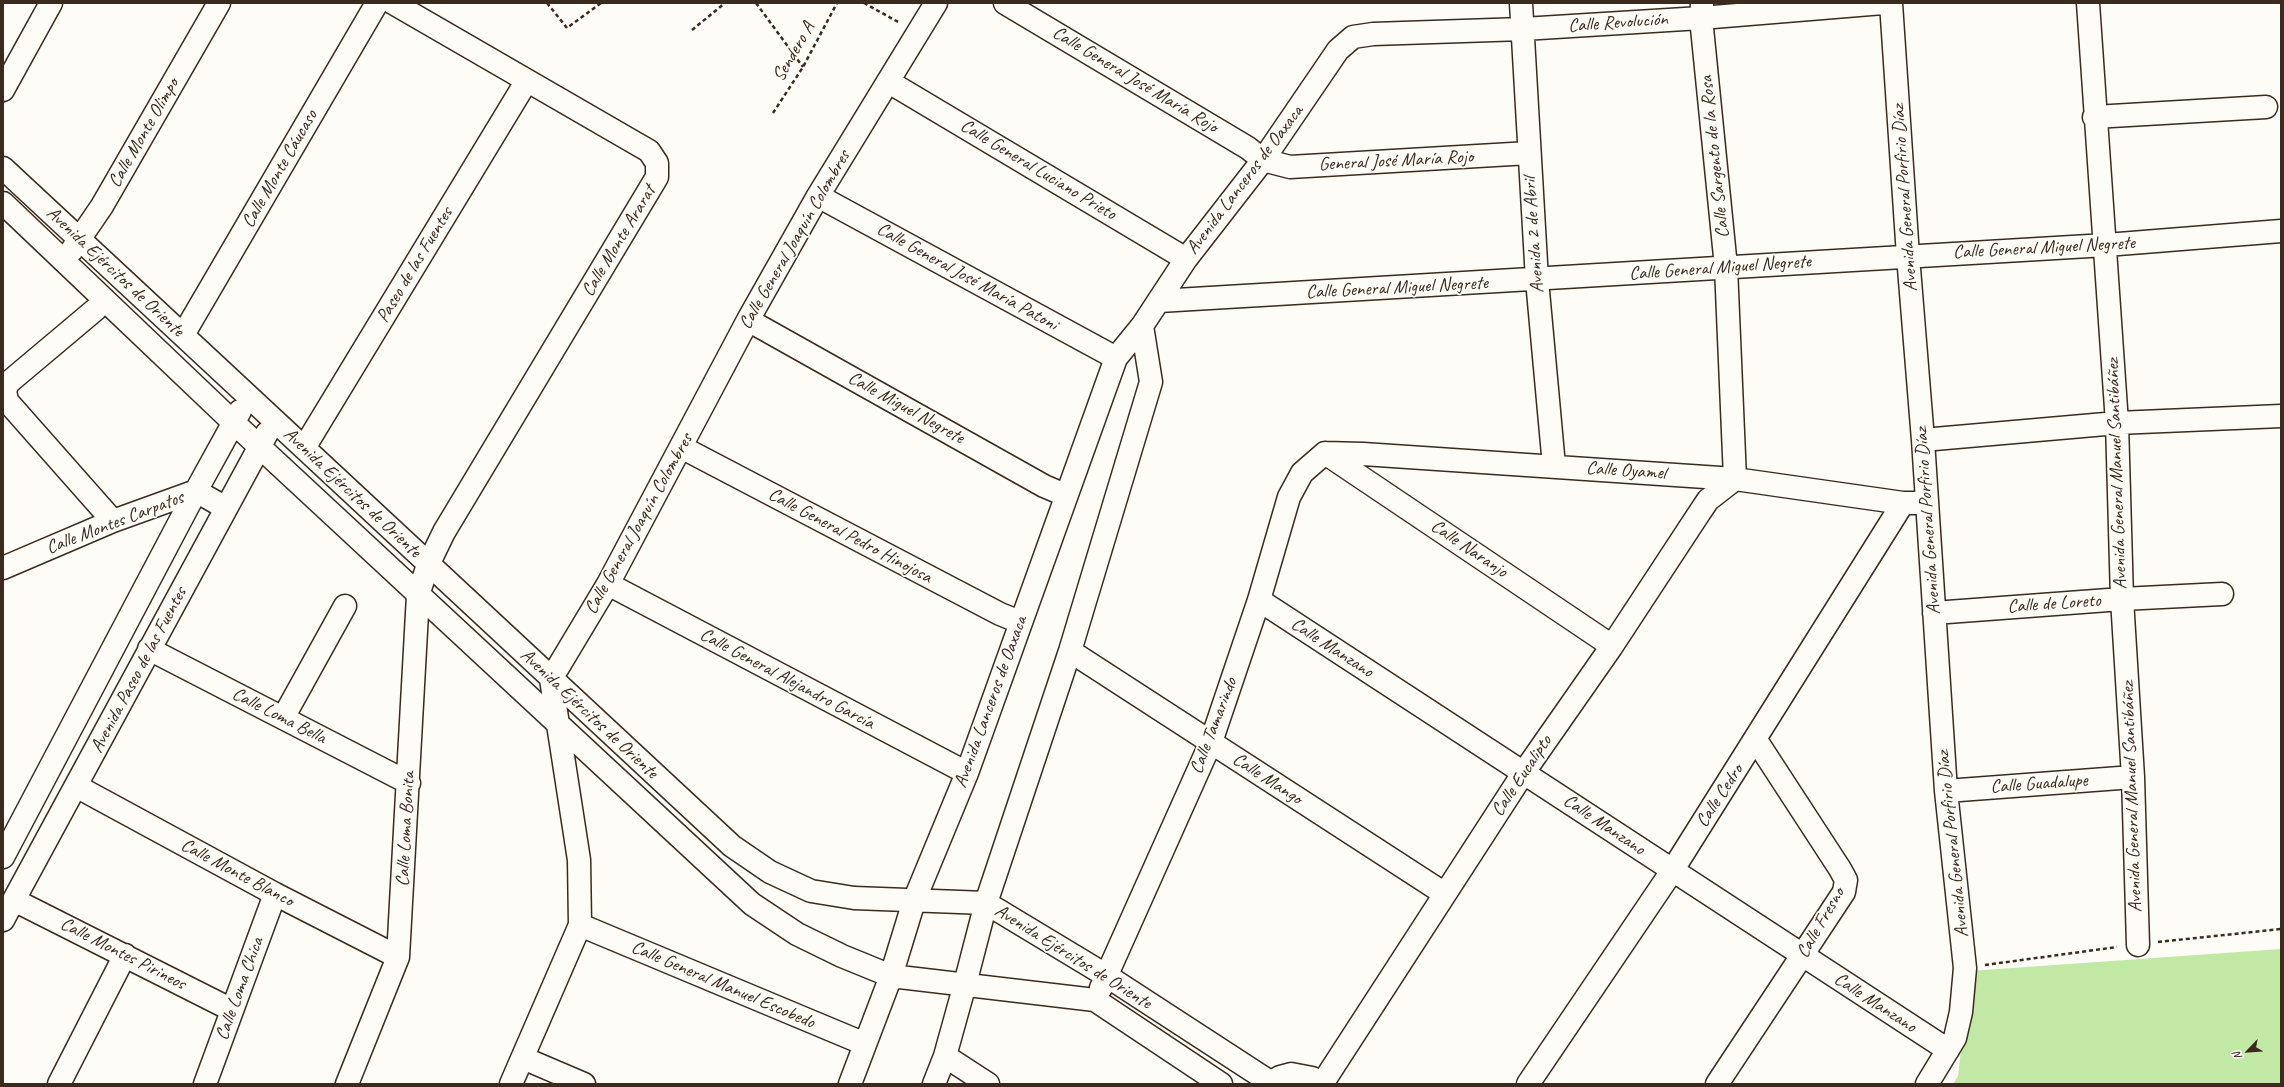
<!DOCTYPE html>
<html>
<head>
<meta charset="utf-8">
<style>
	body { margin:0 }
	#map { position:relative; width:2284px; height:1087px; overflow:hidden; background:#fdfcf7; font-family:Caveat,sans-serif }
	canvas { display:block }
	.frame { position:absolute; inset:0; border:4px solid #3b2a1e; pointer-events:none }
	.north { position:absolute; left:2228px; top:1031px; width:40px; height:40px; -webkit-text-stroke:3px #fdfcf7; paint-order:stroke; rotate:245deg; font-size:11px; font-weight:700; line-height:16px; text-align:center; color:#3b2a1e }
	.north::after { content:''; display:block; margin:auto; width:14px; height:18px; background:#3b2a1e; clip-path:polygon(50% 0,100% 100%,50% 72%,0 100%) }
</style>
</head>
<body>
<div id="map">
<canvas width="2284" height="1087"></canvas>
<div class="frame"></div>
<div class="north">N</div>
</div>
<script>
const context = document.querySelector('canvas').getContext('2d');
context.lineJoin = 'round';
function paint(path, color) {
  context.fillStyle = color;
  context.fill(path, 'evenodd');
}
function shape(rows) {
  const path = new Path2D();
  for (const r of rows) {
    path.moveTo(r[0], r[1]);
    for (let i = 2; i < r.length; i += 2) path.lineTo(r[i], r[i + 1]);
  }
  return path;
}
function strokePath(path, color, width, dash) {
  context.strokeStyle = color;
  context.lineWidth = width;
  context.lineCap = dash ? 'butt' : 'round';
  context.setLineDash(dash || []);
  context.stroke(path);
}
function label(font, color, halo, rows, align = 'center') {
  context.font = font + ' Caveat,sans-serif';
  context.lineWidth = 3.5;
  context.setLineDash([]);
  context.textBaseline = 'middle';
  context.strokeStyle = halo;
  context.fillStyle = color;
  for (const [text, x, y, turn = 0] of rows) {
    context.save();
    context.translate(x, y);
    context.rotate((+turn || 0) * Math.PI / 180);
    context.textAlign = isNaN(turn) ? turn : align;
    if (halo) context.strokeText(text, 0, 0);
    context.fillText(text, 0, 0);
    context.restore();
  }
}
paint(shape([
	[2281,949,2281,1084,1953,1084,1958,1076,1970,971]
]), '#c1e9a5');
const minor = shape([
	[1005,3,1248,148,1263,160,1290,167,1529,153],
	[1521,3,1537,280,1554,466],
	[1891,3,1908,256,1923,440,1946,791,1965,968,1961,1012,1955,1038,1927,1084],
	[2088,3,2117,423,2122,599,2133,777,2138,945],
	[889,82,1186,259],
	[3,90,51,3],
	[2094,117,2266,107],
	[3,168,732,846,770,872,811,891,854,898,986,903,1107,976,1273,1084],
	[818,196,1116,358],
	[3,203,234,423,752,904,797,934,842,956,891,976,1095,1000,1221,1084],
	[72,250,102,206,219,3],
	[104,299,96,309,8,383,5,391,7,401,113,521],
	[1159,301,2106,245,2281,231],
	[748,320,1044,486,1065,495],
	[183,335,377,3],
	[1923,440,2117,423,2281,416],
	[681,447,1000,614,1020,622],
	[304,448,526,82],
	[1325,453,1363,454,1735,479,1903,503,1917,503],
	[1325,453,1612,646],
	[3,568,113,521,196,491,226,508],
	[608,584,967,773],
	[1259,600,1948,1050],
	[1934,613,2122,599,2222,594],
	[149,649,409,783],
	[1070,651,1445,894],
	[283,718,345,606],
	[76,786,275,894,398,957],
	[1946,791,2133,777],
	[3,857,196,491,240,411],
	[14,900,232,1010],
	[3,920,267,433],
	[580,925,865,1044],
	[1101,988,1211,742,1259,600,1289,497,1302,473,1325,453],
	[945,1056,988,1084],
	[523,1058,584,1084],
	[59,1084,125,955],
	[205,1084,275,894],
	[347,1084,398,957,418,595,428,565,444,532,657,177,657,163,649,151,393,3],
	[511,1084,580,925,579,860,551,679,608,584,748,320,818,196,936,3],
	[850,1084,891,976,914,901,967,773,1116,358,1142,326,1186,259,1263,160,1338,50,1353,37,1373,34,1523,29,1701,18,1883,3],
	[934,1084,945,1056,965,984,986,903,1070,651,1151,382,1142,326],
	[1268,1084,1280,1077,1291,1074,1312,1078,1323,1084],
	[1322,1084,1524,772,1612,646,1696,518,1708,500,1735,479,1726,267,1701,18,1702,4],
	[1528,1084,1672,871,1903,503],
	[1717,1084,1844,892,1846,880,1840,869,1756,740]
]);
strokePath(minor, '#3b2a1e', 25);
strokePath(shape([
	[547,3,567,28,601,3],
	[756,3,803,67],
	[864,3,900,23],
	[692,30,725,3],
	[773,113,803,67,837,3],
	[2158,942,2281,929],
	[1985,965,2117,947]
]), '#3b2a1e', 2.5, [4, 3]);
strokePath(minor, '#fdfcf7', 22);
label('19px', '#3b2a1e', '#fdfcf7', [
	["Calle Revolución",1618,23,-4],
	["Sendero A",794,52,-60],
	["Calle General José María Rojo",1135,80,31],
	["Calle Monte Olimpo",144,133,-60],
	["Calle Sargento de la Rosa",1715,157,-96],
	["General José María Rojo",1396,161,-3],
	["Calle Monte Cáucaso",280,169,-60],
	["Calle General Luciano Prieto",1038,170,31],
	["Avenida Lanceros de Oaxaca",1245,180,-53],
	["Avenida General Porfirio Díaz",1905,198,-94],
	["Avenida 2 de Abril",1534,235,-94],
	["Calle General Joaquín Colombres",795,240,-60],
	["Calle Monte Ararat",619,241,-59],
	["Calle General Miguel Negrete",2044,248,-3],
	["Paseo de las Fuentes",415,265,-59],
	["Calle General Miguel Negrete",1720,268,-4],
	["Avenida Ejércitos de Oriente",115,272,43],
	["Calle General José María Patoni",967,277,29],
	["Calle General Miguel Negrete",1397,288,-3],
	["Calle Miguel Negrete",906,408,29],
	["Calle Oyamel",1626,471,4],
	["Avenida General Manuel Santibáñez",2117,474,-92],
	["Avenida Ejércitos de Oriente",352,493,43],
	["Avenida General Porfirio Díaz",1928,521,-94],
	["Calle Montes Carpatos",115,523,-21],
	["Calle General Joaquín Colombres",639,524,-61],
	["Calle General Pedro Hinojosa",850,536,28],
	["Calle Naranjo",1469,549,34],
	["Calle de Loreto",2054,604,-4],
	["Calle Manzano",1332,648,33],
	["Avenida Paseo de las Fuentes",139,670,-62],
	["Calle General Alejandro García",787,679,28],
	["Avenida Lanceros de Oaxaca",991,702,-70],
	["Avenida Ejércitos de Oriente",589,714,43],
	["Calle Loma Bella",279,716,27],
	["Calle Tamarindo",1214,726,-69],
	["Calle Eucalipto",1522,776,-56],
	["Calle Mango",1267,779,33],
	["Calle Guadalupe",2039,784,-4],
	["Calle Cedro",1720,796,-57],
	["Avenida General Manuel Santibáñez",2132,797,-92],
	["Calle Manzano",1604,825,34],
	["Calle Loma Bonita",406,829,-87],
	["Avenida General Porfirio Díaz",1953,844,-96],
	["Calle Monte Blanco",237,873,28],
	["Calle Fresno",1821,923,-60],
	["Calle Montes Pirineos",123,954,27],
	["Avenida Ejércitos de Oriente",1073,957,32],
	["Calle General Manuel Escobedo",723,985,23],
	["Calle Loma Chica",240,989,-70],
	["Calle Manzano",1875,1003,33]
]);
</script>
</body>
</html>
